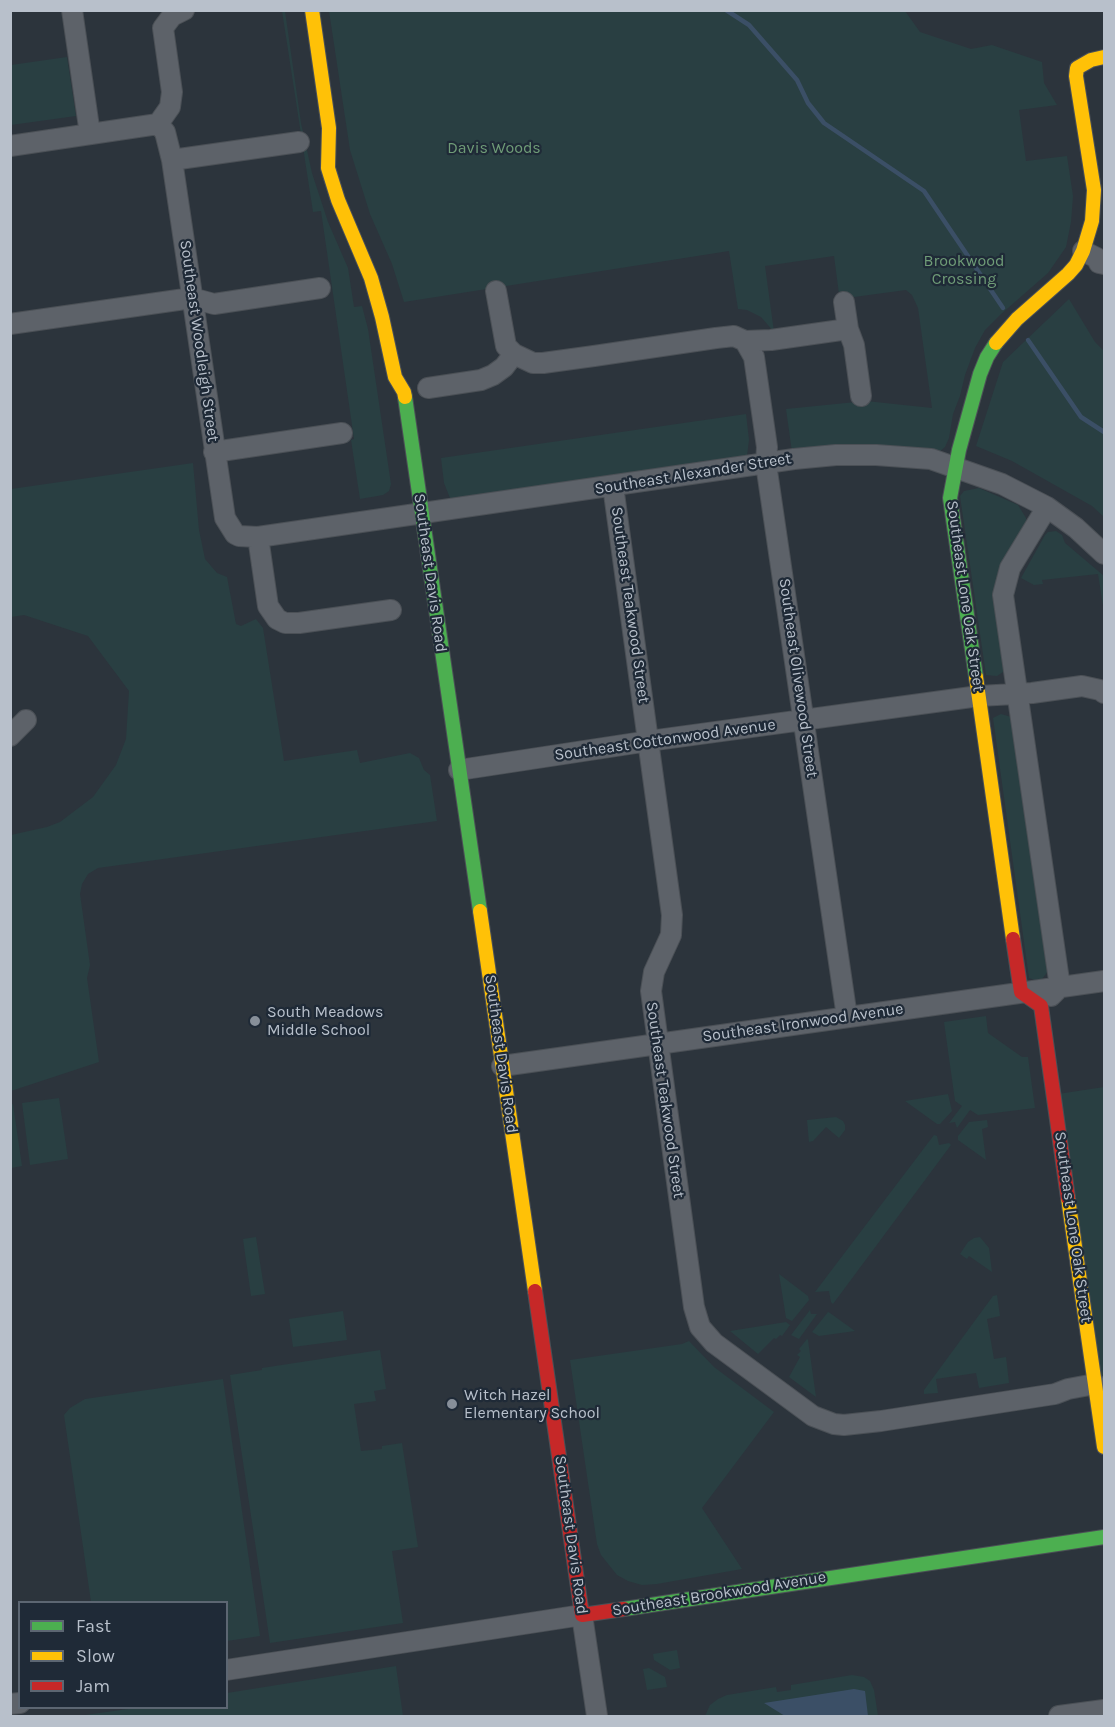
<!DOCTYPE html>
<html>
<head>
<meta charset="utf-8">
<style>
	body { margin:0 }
	#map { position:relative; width:1115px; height:1727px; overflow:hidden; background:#2c343c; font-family:Karla,sans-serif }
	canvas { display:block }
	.frame { position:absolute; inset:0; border:12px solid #b8c0cb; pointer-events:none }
	.legend { position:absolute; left:18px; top:1601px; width:210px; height:108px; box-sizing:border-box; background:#1f2a37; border:2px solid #5c6672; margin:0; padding:8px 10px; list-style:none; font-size:18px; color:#b8c0cb }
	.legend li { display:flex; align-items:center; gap:12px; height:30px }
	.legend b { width:30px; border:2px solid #5c6672 }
</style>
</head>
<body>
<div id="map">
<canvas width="1115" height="1727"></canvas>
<div class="frame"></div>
<ul class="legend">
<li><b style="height:8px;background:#4caf50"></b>Fast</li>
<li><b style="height:8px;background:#ffc107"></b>Slow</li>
<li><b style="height:8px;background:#c62828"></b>Jam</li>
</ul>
</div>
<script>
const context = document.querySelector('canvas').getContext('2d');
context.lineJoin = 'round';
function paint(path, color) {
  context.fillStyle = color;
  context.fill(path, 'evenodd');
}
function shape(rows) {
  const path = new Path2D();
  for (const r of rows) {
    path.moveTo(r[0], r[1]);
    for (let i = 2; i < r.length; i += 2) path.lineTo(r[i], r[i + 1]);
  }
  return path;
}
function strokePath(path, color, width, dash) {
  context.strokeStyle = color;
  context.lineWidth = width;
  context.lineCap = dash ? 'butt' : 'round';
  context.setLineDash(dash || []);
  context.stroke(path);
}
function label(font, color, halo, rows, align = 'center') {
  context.font = font + ' Karla,sans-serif';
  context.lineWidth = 4.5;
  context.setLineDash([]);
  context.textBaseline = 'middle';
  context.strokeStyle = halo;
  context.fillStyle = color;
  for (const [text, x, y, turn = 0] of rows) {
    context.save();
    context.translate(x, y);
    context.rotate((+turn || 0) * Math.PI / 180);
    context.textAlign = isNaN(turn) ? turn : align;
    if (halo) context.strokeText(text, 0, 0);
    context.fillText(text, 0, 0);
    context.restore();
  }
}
paint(shape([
	[282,11,285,11,301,123,312,173,328,222,348,268,354,307,362,306,368,329,391,484,389,491,383,495,360,499,351,440,354,439,321,211,313,212],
	[329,11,905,11,920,32,971,49,992,45,1042,62,1044,83,1057,105,1019,110,1026,161,1067,156,1073,196,1071,222,1066,247,1048,273,1000,315,985,330,975,348,965,375,960,396,953,414,949,438,945,447,938,453,792,452,786,409,866,401,932,408,918,308,912,295,906,290,854,297,849,293,839,294,834,256,765,266,774,332,761,317,747,310,738,309,729,251,404,302,392,264,370,214,350,150],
	[67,57,76,116,11,125,11,65],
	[1069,299,1095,342,1104,351,1104,517,1092,506,1012,461,976,446,1003,362],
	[746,414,749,440,747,456,456,500,450,498,444,483,441,458],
	[193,463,199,530,205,559,217,573,227,577,236,624,241,626,256,619,263,628,284,761,357,750,360,763,410,753,419,758,424,770,430,775,437,821,98,868,88,874,82,884,80,894,90,965,87,978,99,1062,11,1091,11,835,47,827,60,822,93,797,116,765,126,739,129,691,88,636,24,615,11,617,11,489],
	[979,488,1018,505,1026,518,1026,525,1001,570,1006,664,1003,672,997,676,986,675,960,496,964,491],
	[1056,531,1062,535,1065,543,1104,576,1104,612,1098,574,1042,580,1043,584,1034,585,1021,578,1045,535,1048,532],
	[1001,714,1011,717,1049,970,1042,979,1035,980,1029,978,993,718],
	[986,1016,988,1033,1022,1057,1028,1057,1035,1108,978,1115,970,1110,957,1128,955,1122,949,1123,962,1106,955,1101,944,1022],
	[1104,1087,1104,1403,1058,1094],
	[948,1094,952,1111,940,1124,937,1124,905,1101],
	[59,1098,68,1159,30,1165,22,1103],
	[13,1104,22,1166,11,1168,10,1105],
	[836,1117,843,1121,845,1125,845,1130,839,1138,826,1127,813,1141,809,1142,807,1120],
	[987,1120,988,1127,982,1129,986,1160,958,1140,958,1136,969,1122],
	[934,1135,937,1136,939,1145,949,1143,951,1145,833,1304,831,1302,829,1291,815,1292],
	[256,1237,265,1294,251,1296,243,1239],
	[980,1237,989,1248,992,1272,969,1256,967,1259,960,1254,968,1242,974,1238],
	[779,1274,808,1296,809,1300,792,1321,786,1318],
	[997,1295,1000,1316,987,1319,994,1359,1006,1357,1009,1383,979,1388,976,1373,936,1379,938,1393,924,1394,924,1390,993,1296],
	[810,1310,811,1314,817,1314,799,1339,791,1335],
	[343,1311,347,1340,293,1347,289,1319],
	[828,1312,830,1313,855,1331,819,1336,812,1332],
	[786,1322,790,1325,782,1336,780,1335,776,1339,774,1338,758,1354,730,1331],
	[807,1339,808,1340,816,1397,789,1377,800,1357,797,1355,801,1351,799,1349],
	[689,1341,714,1367,774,1412,702,1508,742,1569,657,1584,642,1585,628,1581,617,1575,601,1555,597,1544,570,1360,682,1344],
	[380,1350,386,1389,374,1391,376,1401,354,1404,361,1451,382,1449,382,1446,402,1443,418,1547,392,1551,403,1623,270,1643,230,1375,262,1370,262,1368],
	[223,1379,260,1636,227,1641,226,1602,91,1602,64,1415,70,1408,85,1399],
	[677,1650,680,1668,670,1670,654,1660,653,1654],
	[396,1666,403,1716,78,1716,135,1708,226,1708,227,1693],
	[649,1668,665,1677,667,1687,647,1690,643,1669],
	[852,1675,864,1677,870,1681,874,1690,878,1716,705,1716,710,1705,718,1699,727,1695,776,1687,777,1692,791,1690,791,1685]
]), '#293f42');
paint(shape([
	[854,1689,865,1691,868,1716,785,1716,764,1703]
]), '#3b4f66');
strokePath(shape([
	[726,10,749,25,797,80,808,103,824,123,924,191,1003,308],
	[1028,340,1081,417,1104,432]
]), '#3b4f66', 4.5);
const street = shape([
	[72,10,90,134],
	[158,124,165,132,172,160,225,518,235,534,239,536,258,537,794,459,836,455,876,455,931,459,1002,484,1047,507,1076,528,1104,554],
	[158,124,170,107,172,92,163,28,172,16,184,10],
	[10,146,158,124],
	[172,160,299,142],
	[1083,251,1097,258,1099,263,1104,264],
	[496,291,506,346,514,354,533,363,543,363,594,356,716,338,734,336,745,341,771,340,848,329],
	[844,302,848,329,854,345,861,396],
	[10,324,192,298,214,304,320,288],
	[745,341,754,357,767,447,766,464,847,1017],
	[428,388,481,380,493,375,504,367,514,354],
	[214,452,342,433],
	[613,486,672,915,671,935,654,972,651,991,694,1307,700,1327,714,1343,813,1416,834,1424,844,1425,881,1421,1055,1394,1068,1389,1095,1384],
	[1047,507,1010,568,1003,595,1060,987,1051,996],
	[258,537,268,606,277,619,285,623,299,623,391,610],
	[10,736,26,720],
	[459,770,649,741,979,696,1032,693,1082,686,1100,690,1104,693],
	[502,1066,1104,981],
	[226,1670,582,1615,597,1716],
	[10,1704,20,1703],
	[1059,1716,1104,1710]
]);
const fast = shape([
	[405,397,480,911],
	[976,677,950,498,959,450,980,374,987,357,996,343],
	[624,1609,1104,1537]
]);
const slow = shape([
	[312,10,329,128,328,168,338,200,371,278,382,317,395,377,404,392,405,397],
	[996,343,1017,319,1068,274,1076,265,1083,251,1092,221,1094,190,1076,76,1077,68,1091,60,1104,57],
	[976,677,1013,939],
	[480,911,535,1291],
	[1068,1198,1104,1447]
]);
const jam = shape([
	[1013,939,1021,992,1041,1006,1068,1198],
	[535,1291,582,1615,624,1609]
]);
strokePath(street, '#4b5056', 22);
strokePath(fast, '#4b5056', 16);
strokePath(slow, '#4b5056', 16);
strokePath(jam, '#4b5056', 16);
strokePath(street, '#5d6269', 20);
strokePath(fast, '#4caf50', 14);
strokePath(slow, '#ffc107', 14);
strokePath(jam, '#c62828', 14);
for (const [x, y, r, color] of [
	[255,1021,6,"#878f99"],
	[452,1404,6,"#878f99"]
]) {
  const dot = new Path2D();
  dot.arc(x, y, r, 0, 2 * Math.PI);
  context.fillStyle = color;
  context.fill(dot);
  strokePath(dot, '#1f2a37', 2);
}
label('16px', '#6f9c77', '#1f2a37', [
	["Davis Woods",494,148],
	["Brookwood",964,261],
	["Crossing",964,279]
]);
label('16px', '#b8c0cb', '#1f2a37', [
	["Southeast Woodleigh Street",199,341,82],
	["Southeast Alexander Street",693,474,-9],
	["Southeast Davis Road",430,573,82],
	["Southeast Lone Oak Street",965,596,82],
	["Southeast Teakwood Street",630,605,82],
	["Southeast Olivewood Street",798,678,82],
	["Southeast Cottonwood Avenue",665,740,-8],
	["Southeast Ironwood Avenue",803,1023,-8],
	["Southeast Davis Road",501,1054,82],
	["Southeast Teakwood Street",665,1100,82],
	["Southeast Lone Oak Street",1073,1227,82],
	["Southeast Davis Road",571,1535,82],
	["Southeast Brookwood Avenue",719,1594,-9]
]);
label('16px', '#b8c0cb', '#1f2a37', [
	["South Meadows",267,1012],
	["Middle School",267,1030],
	["Witch Hazel",464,1395],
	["Elementary School",464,1413]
], 'left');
</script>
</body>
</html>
